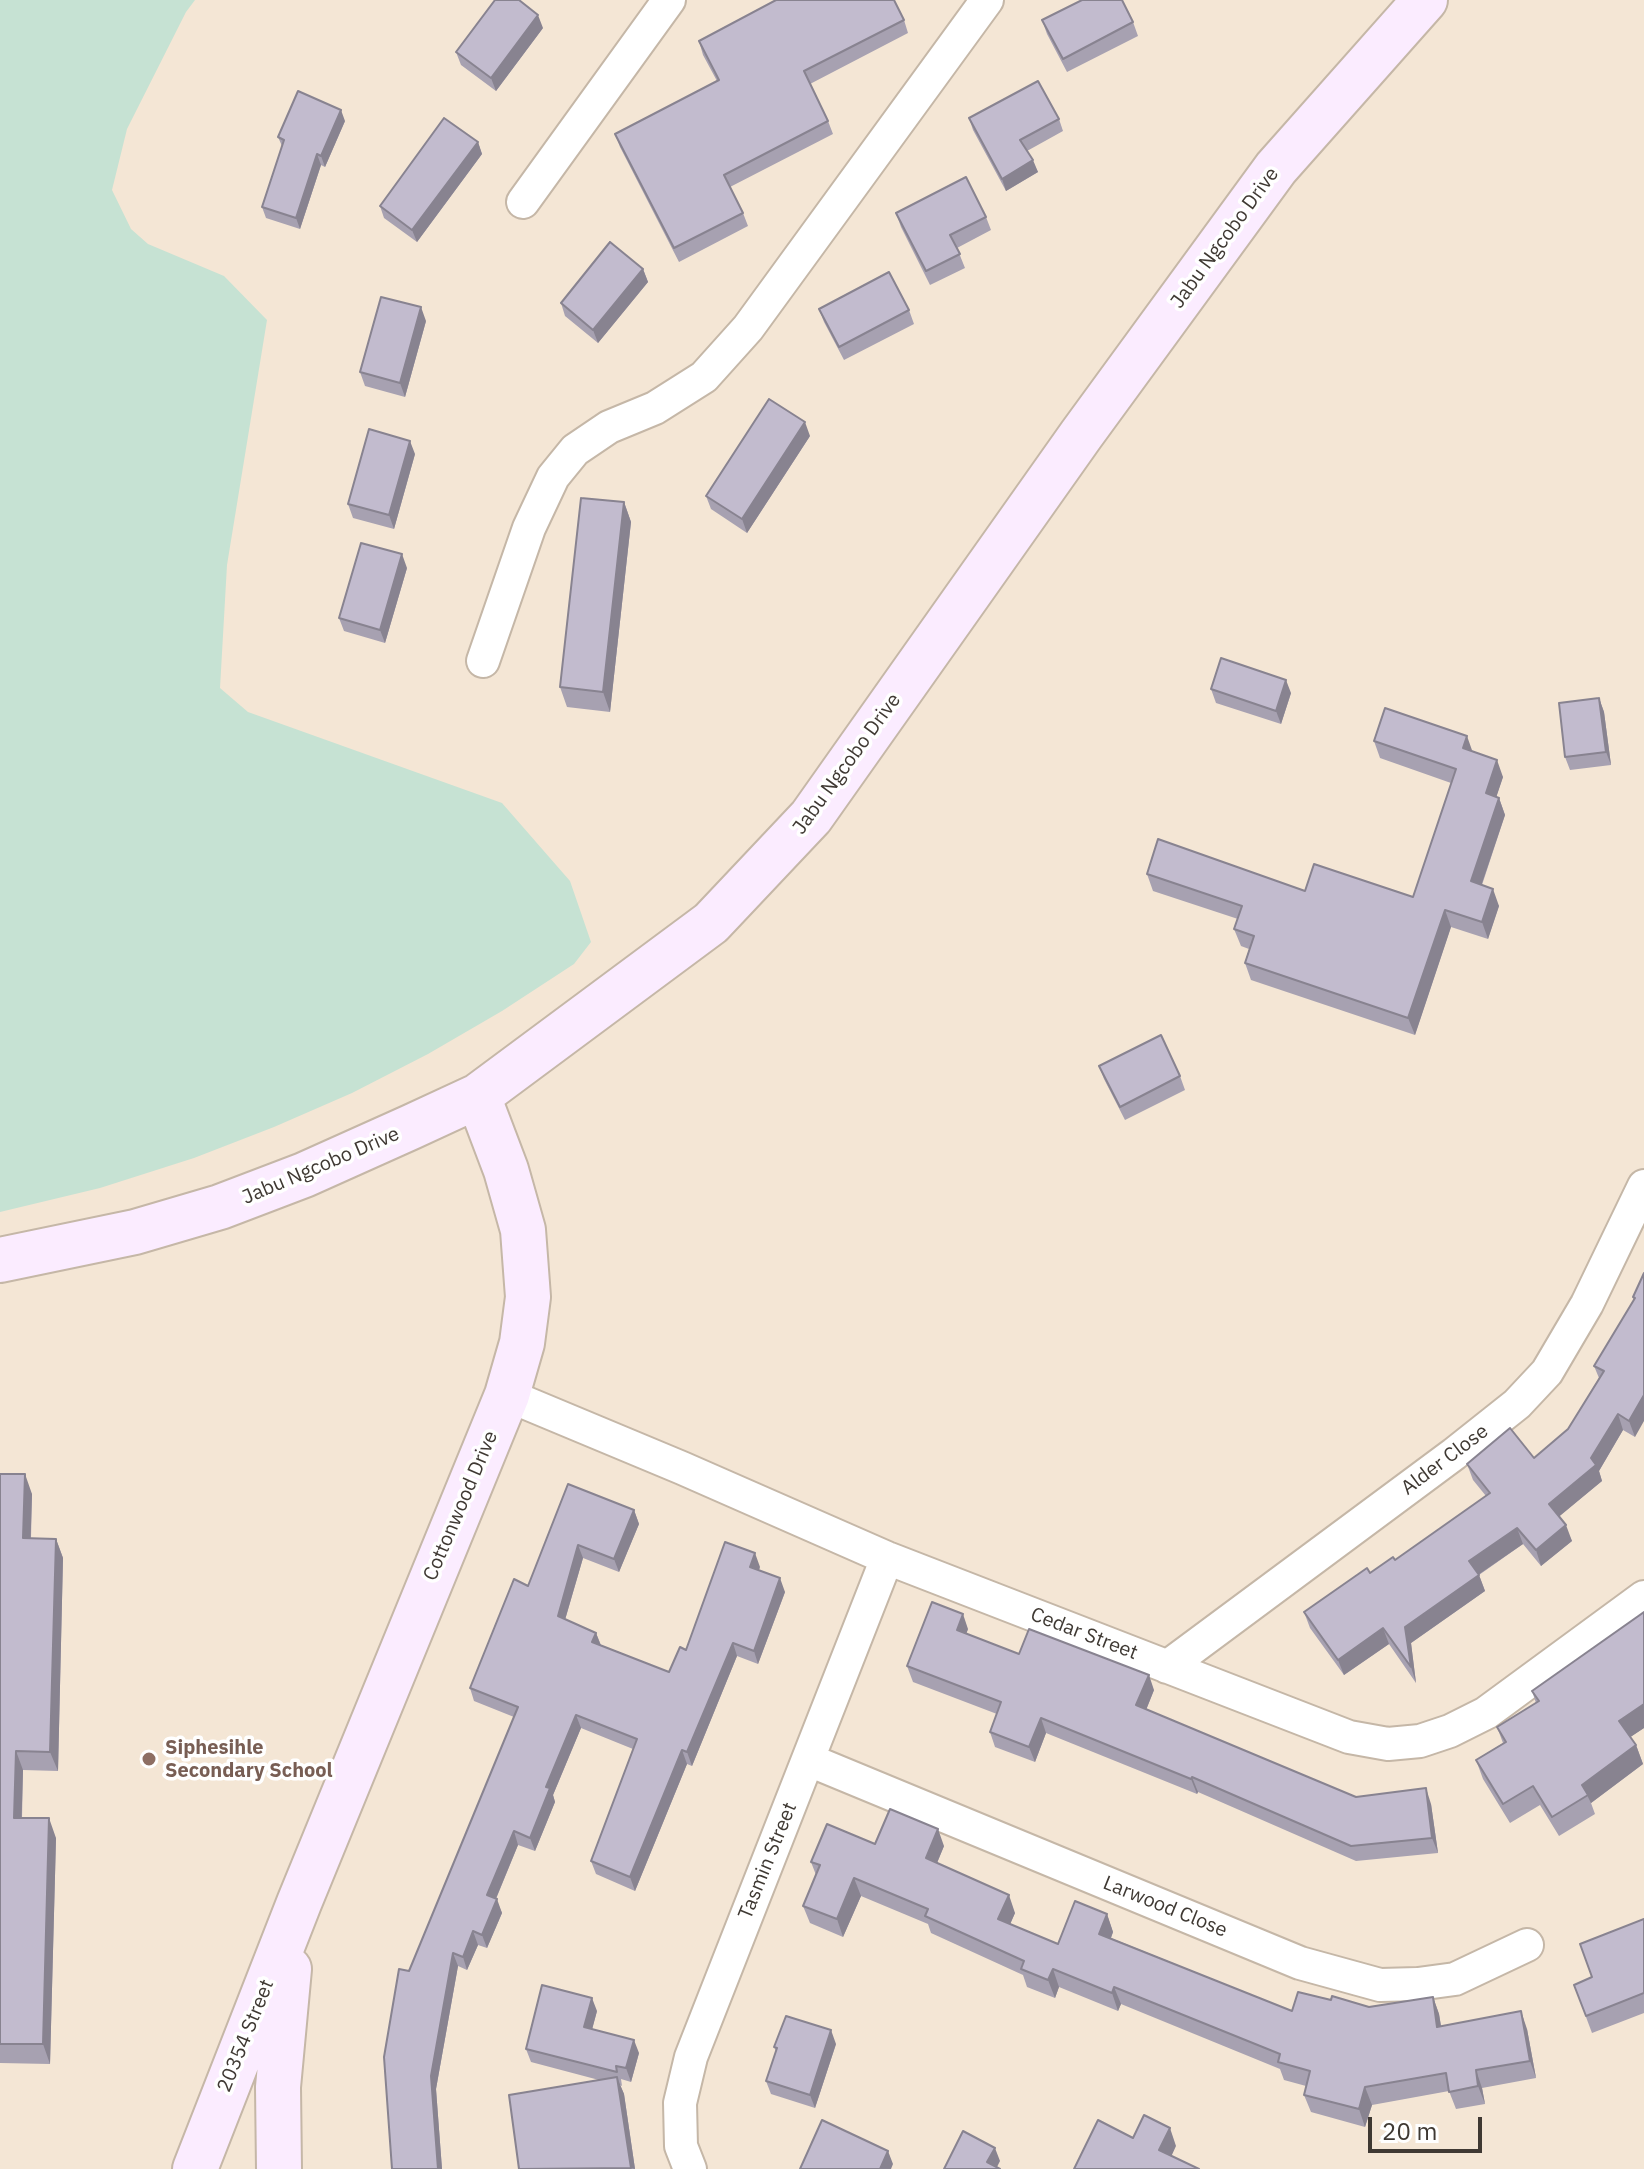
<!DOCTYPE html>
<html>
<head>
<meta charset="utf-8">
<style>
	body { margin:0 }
	#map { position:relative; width:1644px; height:2169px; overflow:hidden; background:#f4e6d5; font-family:"IBM Plex Sans",sans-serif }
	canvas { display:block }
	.scale { position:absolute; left:1368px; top:2117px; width:114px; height:36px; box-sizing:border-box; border:4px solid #3f3933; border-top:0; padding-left:10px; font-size:24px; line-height:28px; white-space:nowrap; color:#3f3933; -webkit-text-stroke:6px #fff; paint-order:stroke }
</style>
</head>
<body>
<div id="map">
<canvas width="1644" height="2169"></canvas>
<div class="scale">20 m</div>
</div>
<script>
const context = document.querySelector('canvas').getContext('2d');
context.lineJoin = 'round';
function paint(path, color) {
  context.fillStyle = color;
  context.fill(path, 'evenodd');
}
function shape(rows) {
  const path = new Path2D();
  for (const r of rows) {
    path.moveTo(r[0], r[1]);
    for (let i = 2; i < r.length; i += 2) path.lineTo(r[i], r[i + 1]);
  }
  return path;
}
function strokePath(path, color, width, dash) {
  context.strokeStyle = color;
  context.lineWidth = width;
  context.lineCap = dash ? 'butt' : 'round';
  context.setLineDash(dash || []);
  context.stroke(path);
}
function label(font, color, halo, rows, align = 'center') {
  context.font = font + ' "IBM Plex Sans",sans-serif';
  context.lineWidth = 7;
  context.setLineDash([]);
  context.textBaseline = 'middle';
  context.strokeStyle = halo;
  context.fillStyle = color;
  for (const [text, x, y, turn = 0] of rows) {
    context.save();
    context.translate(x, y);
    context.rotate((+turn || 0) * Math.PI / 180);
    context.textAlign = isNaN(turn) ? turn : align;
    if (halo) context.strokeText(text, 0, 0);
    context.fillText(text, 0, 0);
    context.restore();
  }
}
paint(shape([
	[0,0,195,0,186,12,127,129,112,190,131,229,148,244,224,276,267,320,227,565,220,688,248,712,502,803,570,881,591,942,574,964,502,1011,428,1054,352,1093,274,1127,194,1158,100,1188,0,1212]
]), '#c6e2d3');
const street = shape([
	[523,202,669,0],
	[483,661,529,528,553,477,575,450,609,427,655,408,704,377,748,328,987,0],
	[507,1395,682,1468,887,1558,1349,1737,1388,1744,1420,1741,1450,1731,1486,1713,1644,1597],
	[1167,1667,1454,1454,1517,1404,1547,1372,1587,1304,1644,1186],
	[809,1760,1300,1963,1380,1985,1418,1984,1455,1979,1527,1945],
	[690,2169,681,2146,680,2103,691,2057,887,1558]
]);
const secondary = shape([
	[0,1260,135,1232,220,1207,304,1175,411,1127,478,1096,711,923,811,817,1081,435,1276,168,1425,0],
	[195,2169,299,1903,507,1395,522,1343,528,1297,523,1230,506,1170,478,1096],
	[279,2169,278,2087,289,1969]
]);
strokePath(street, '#c5b7a7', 36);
strokePath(secondary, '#c5b7a7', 48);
strokePath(street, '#fff', 32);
strokePath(secondary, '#fbecff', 44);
paint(shape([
	[904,20,908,33,810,84,828,121,833,134,730,187,743,213,748,226,679,262,620,147,615,134,717,81,703,55,699,41],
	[1042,20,1133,22,1138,36,1067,72,1047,34],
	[543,28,496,91,461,65,456,52],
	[969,118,1059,119,1063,131,1027,151,1038,172,1006,191,973,130],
	[345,121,325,167,321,165,300,229,266,218,262,207,282,146,278,137],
	[478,142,482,154,417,242,384,218,380,206],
	[896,213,986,217,991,230,957,248,965,268,930,285,901,227],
	[643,269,648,282,598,343,565,316,561,303],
	[819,309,909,310,914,324,844,360,824,322],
	[426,321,405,397,365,386,360,372],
	[810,436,747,533,711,509,706,496],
	[415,454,394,529,353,518,348,504],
	[624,502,631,522,610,712,567,707,560,687],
	[407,568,385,643,344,631,339,618],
	[1211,689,1291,693,1281,724,1216,703],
	[1599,698,1604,712,1611,765,1570,770,1565,757],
	[1374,741,1472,751,1503,777,1496,797,1499,798,1505,815,1482,885,1499,906,1488,939,1451,927,1415,1035,1251,980,1245,963,1249,949,1241,946,1234,929,1238,919,1153,891,1147,874,1305,891,1413,897,1451,783,1380,758],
	[1099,1066,1180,1076,1185,1090,1125,1120,1104,1079],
	[1644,1273,1635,1437,1623,1430,1599,1471,1602,1481,1559,1516,1572,1541,1541,1566,1523,1544,1479,1575,1485,1591,1411,1643,1416,1683,1389,1644,1344,1675,1310,1628,1304,1612,1395,1560,1486,1496,1473,1480,1467,1464,1534,1458,1568,1429,1599,1378,1594,1366,1634,1301,1633,1297],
	[0,1474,32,1494,31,1538,56,1539,63,1558,58,1771,23,1770,22,1818,56,1838,50,2064,0,2063],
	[568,1484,634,1510,639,1524,619,1572,583,1558,565,1620,596,1633,601,1645,669,1672,686,1650,760,1567,759,1570,785,1592,758,1664,737,1656,692,1766,687,1764,635,1891,596,1874,591,1861,633,1749,581,1728,553,1795,555,1802,535,1851,518,1845,496,1899,502,1913,487,1948,478,1945,467,1970,458,1966,436,2089,442,2169,392,2169,514,1717,474,1701,470,1688,528,1586],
	[1644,1612,1644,1728,1630,1737,1636,1745,1643,1764,1591,1803,1595,1814,1559,1836,1540,1805,1510,1823,1483,1779,1476,1760,1503,1743,1497,1727,1536,1703,1532,1691],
	[968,1629,966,1634,1019,1654,1154,1690,1146,1710,1356,1797,1431,1804,1438,1853,1356,1861,1198,1792,1197,1794,1046,1733,1035,1762,995,1747,990,1732,997,1714,913,1682,907,1666],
	[875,1844,944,1846,937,1863,1015,1913,1010,1924,1058,1944,1107,1914,1113,1932,1111,1938,1292,2011,1331,2000,1369,2007,1433,1997,1439,2014,1441,2026,1527,2029,1536,2078,1482,2088,1485,2104,1456,2109,1449,2091,1372,2105,1365,2127,1311,2112,1304,2095,1306,2086,1284,2080,1280,2069,1121,2004,1118,2011,1059,1987,1055,1998,1027,1987,1023,1975,931,1933,928,1924,861,1896,843,1937,810,1923,803,1906,816,1875,811,1862],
	[1644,1919,1644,2013,1592,2033,1574,1985,1592,1977],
	[597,2011,592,2029,639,2053,631,2082,621,2079,622,2086,620,2085,624,2094,635,2169,519,2169,599,2080,531,2062,526,2049],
	[836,2044,815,2108,771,2094,766,2081,776,2051,774,2047]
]), '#a7a1b1');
paint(shape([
	[538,15,543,28,496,91,491,78],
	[341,110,345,121,325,167,321,156],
	[478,142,482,154,417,242,412,230],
	[317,154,321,165,300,229,296,218],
	[1033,160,1038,172,1006,191,1002,179],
	[643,269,648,282,598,343,593,330],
	[421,307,426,321,405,397,400,383],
	[805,422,810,436,747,533,742,519],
	[410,441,415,454,394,529,389,515],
	[624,502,631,522,610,712,603,692],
	[402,554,407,568,385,643,380,630],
	[1286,680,1291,693,1281,724,1276,711],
	[1599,698,1604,712,1611,765,1606,752],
	[1467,736,1473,753,1463,748],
	[1497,760,1503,777,1492,810,1486,793],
	[1499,798,1505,815,1477,898,1471,881],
	[1493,889,1499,906,1488,939,1482,922],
	[1445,910,1451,927,1415,1035,1408,1018],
	[1644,1395,1644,1421,1635,1437,1629,1421],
	[1618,1414,1623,1430,1599,1471,1602,1481,1555,1520,1549,1504,1591,1458],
	[25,1474,32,1494,30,1557,23,1538],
	[634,1510,639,1524,619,1572,614,1559],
	[1566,1525,1572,1541,1541,1566,1536,1550],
	[1517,1528,1523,1544,1475,1577,1469,1561],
	[56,1539,63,1558,58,1771,50,1752],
	[578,1545,583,1558,562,1630,558,1616],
	[755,1553,760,1567,755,1580,750,1567],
	[1479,1575,1485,1591,1411,1643,1416,1683,1411,1667,1405,1627],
	[780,1578,785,1592,758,1664,754,1651],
	[963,1614,968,1629,962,1645,957,1630],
	[1383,1628,1389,1644,1344,1675,1338,1660],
	[596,1633,601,1646,592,1642],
	[733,1643,737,1656,692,1766,687,1752],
	[1149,1675,1154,1690,1142,1720,1136,1705],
	[1644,1704,1644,1728,1626,1740,1619,1721],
	[576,1715,581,1728,553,1795,555,1802,535,1851,530,1838,546,1787],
	[1041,1718,1046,1733,1035,1762,1029,1747],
	[1636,1745,1643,1764,1591,1803,1582,1785],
	[682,1750,687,1764,635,1891,630,1877],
	[16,1751,23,1770,21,1837,14,1818],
	[1192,1777,1198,1792,1197,1794,1191,1779],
	[1426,1788,1431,1804,1438,1853,1432,1838],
	[49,1818,56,1838,50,2064,43,2044],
	[938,1829,944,1846,932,1875,926,1858],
	[514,1831,518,1845,492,1908,487,1895],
	[854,1878,861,1896,843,1937,837,1919],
	[1009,1895,1015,1913,1005,1936,998,1919],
	[497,1899,502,1913,487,1948,482,1935],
	[1107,1914,1113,1932,1106,1951,1099,1934],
	[473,1931,478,1945,467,1970,463,1957],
	[453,1953,458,1966,436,2089,442,2169,438,2169,431,2076],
	[1053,1969,1059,1987,1055,1998,1048,1980],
	[1114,1987,1121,2004,1118,2011,1112,1993],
	[1433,1997,1439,2014,1444,2045,1437,2027],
	[592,1998,597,2011,589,2041,584,2027],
	[1521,2011,1527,2029,1536,2078,1530,2061],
	[831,2030,836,2044,815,2108,810,2095],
	[634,2040,639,2053,631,2082,626,2068],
	[1476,2070,1482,2088,1485,2104,1478,2086],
	[617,2077,624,2094,635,2169,631,2168],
	[1365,2087,1372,2105,1365,2127,1359,2109],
	[1170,2128,1176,2146,1166,2168,1159,2150],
	[995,2148,1000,2161,996,2169,987,2162],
	[888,2151,893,2164,891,2169,880,2169]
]), '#888390');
const building = shape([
	[495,0,519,0,538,15,491,78,456,52,495,0],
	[776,0,894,0,904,20,804,71,828,121,724,175,743,213,674,248,615,134,719,80,699,41,776,0],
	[1082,0,1122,0,1133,22,1063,59,1042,20,1082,0],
	[1038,81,1059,119,1020,140,1033,160,1002,179,969,118,1038,81],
	[298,91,341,110,321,156,317,154,296,218,262,207,284,140,278,137,298,91],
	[444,118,478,142,412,230,380,206,444,118],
	[966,177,986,217,950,235,960,254,926,271,896,213,966,177],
	[610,242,643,269,593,330,561,303,610,242],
	[889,272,909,310,839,347,819,309,889,272],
	[381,297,421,307,400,383,360,372,381,297],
	[769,399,805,422,742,519,706,496,769,399],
	[369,429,410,441,389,515,348,504,369,429],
	[581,498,624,502,603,692,560,687,581,498],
	[361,543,402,554,380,630,339,618,361,543],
	[1221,658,1286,680,1276,711,1211,689,1221,658],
	[1599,698,1606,752,1565,757,1559,703,1599,698],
	[1385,708,1467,736,1463,748,1497,760,1486,793,1499,798,1471,881,1493,889,1482,922,1445,910,1408,1018,1245,963,1254,936,1234,929,1242,906,1147,874,1158,839,1305,891,1314,864,1413,897,1456,769,1374,741,1385,708],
	[1161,1035,1180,1076,1120,1107,1099,1066,1161,1035],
	[1644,1273,1644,1395,1629,1421,1618,1414,1591,1458,1596,1465,1549,1504,1566,1525,1536,1550,1517,1528,1469,1561,1479,1575,1405,1627,1411,1667,1383,1628,1338,1660,1304,1612,1367,1568,1370,1573,1393,1557,1395,1560,1490,1493,1467,1464,1510,1428,1534,1458,1568,1429,1604,1371,1594,1366,1635,1298,1633,1297,1644,1273],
	[0,1474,25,1474,23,1538,56,1539,50,1752,16,1751,14,1818,49,1818,43,2044,0,2044,0,1474],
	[568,1484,634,1510,614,1559,578,1545,558,1616,596,1633,592,1642,669,1672,680,1647,686,1650,725,1542,755,1553,750,1567,780,1578,754,1651,733,1643,687,1752,682,1750,630,1877,591,1861,637,1739,576,1715,546,1787,550,1788,530,1838,514,1831,487,1895,497,1899,482,1935,473,1931,463,1957,453,1953,431,2076,438,2169,392,2169,384,2057,399,1969,409,1971,518,1707,470,1688,514,1579,528,1586,568,1484],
	[932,1602,963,1614,957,1630,1019,1654,1029,1629,1149,1675,1136,1705,1356,1797,1426,1788,1432,1838,1351,1846,1192,1777,1191,1779,1041,1718,1029,1747,990,1732,1001,1702,907,1666,932,1602],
	[1644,1612,1644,1704,1619,1721,1636,1745,1582,1785,1588,1795,1552,1817,1533,1786,1503,1804,1476,1760,1506,1742,1497,1727,1539,1701,1532,1691,1644,1612],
	[890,1809,938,1829,926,1858,1009,1895,998,1919,1058,1944,1075,1901,1107,1914,1099,1934,1292,2011,1298,1992,1331,2000,1332,1996,1369,2007,1433,1997,1437,2027,1521,2011,1530,2061,1476,2070,1478,2086,1449,2092,1446,2073,1365,2087,1359,2109,1304,2095,1310,2071,1278,2062,1280,2054,1114,1987,1112,1993,1053,1969,1048,1980,1021,1969,1024,1961,925,1916,928,1909,854,1878,837,1919,803,1906,820,1865,811,1862,827,1824,875,1844,890,1809],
	[1644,1919,1644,1993,1586,2016,1574,1985,1592,1977,1580,1944,1644,1919],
	[542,1985,592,1998,584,2027,634,2040,626,2068,616,2066,617,2072,526,2049,542,1985],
	[786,2016,831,2030,810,2095,766,2081,777,2048,774,2047,786,2016],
	[617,2077,631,2168,519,2169,509,2095,617,2077],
	[1144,2115,1170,2128,1159,2150,1199,2169,1074,2169,1098,2120,1133,2138,1144,2115],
	[822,2120,888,2151,880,2169,800,2169,822,2120],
	[963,2131,995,2148,987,2162,1000,2169,944,2169,963,2131]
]);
paint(building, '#c2bbce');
strokePath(building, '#888390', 2);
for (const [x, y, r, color] of [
	[149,1759,8,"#8d6e63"]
]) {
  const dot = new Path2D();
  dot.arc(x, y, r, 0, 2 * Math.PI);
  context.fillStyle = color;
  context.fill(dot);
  strokePath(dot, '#fff', 3);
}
label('20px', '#3f3933', '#fff', [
	["Jabu Ngcobo Drive",1225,238,-54],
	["Jabu Ngcobo Drive",847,764,-54],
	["Jabu Ngcobo Drive",321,1166,-23],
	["Alder Close",1445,1460,-37],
	["Cottonwood Drive",461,1506,-67],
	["Cedar Street",1084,1634,21],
	["Tasmin Street",768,1861,-68],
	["Larwood Close",1165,1907,22],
	["20354 Street",246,2036,-68]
]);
label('bold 20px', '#785e54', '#fff', [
	["Siphesihle",165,1748],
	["Secondary School",165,1771]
], 'left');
</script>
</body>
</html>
